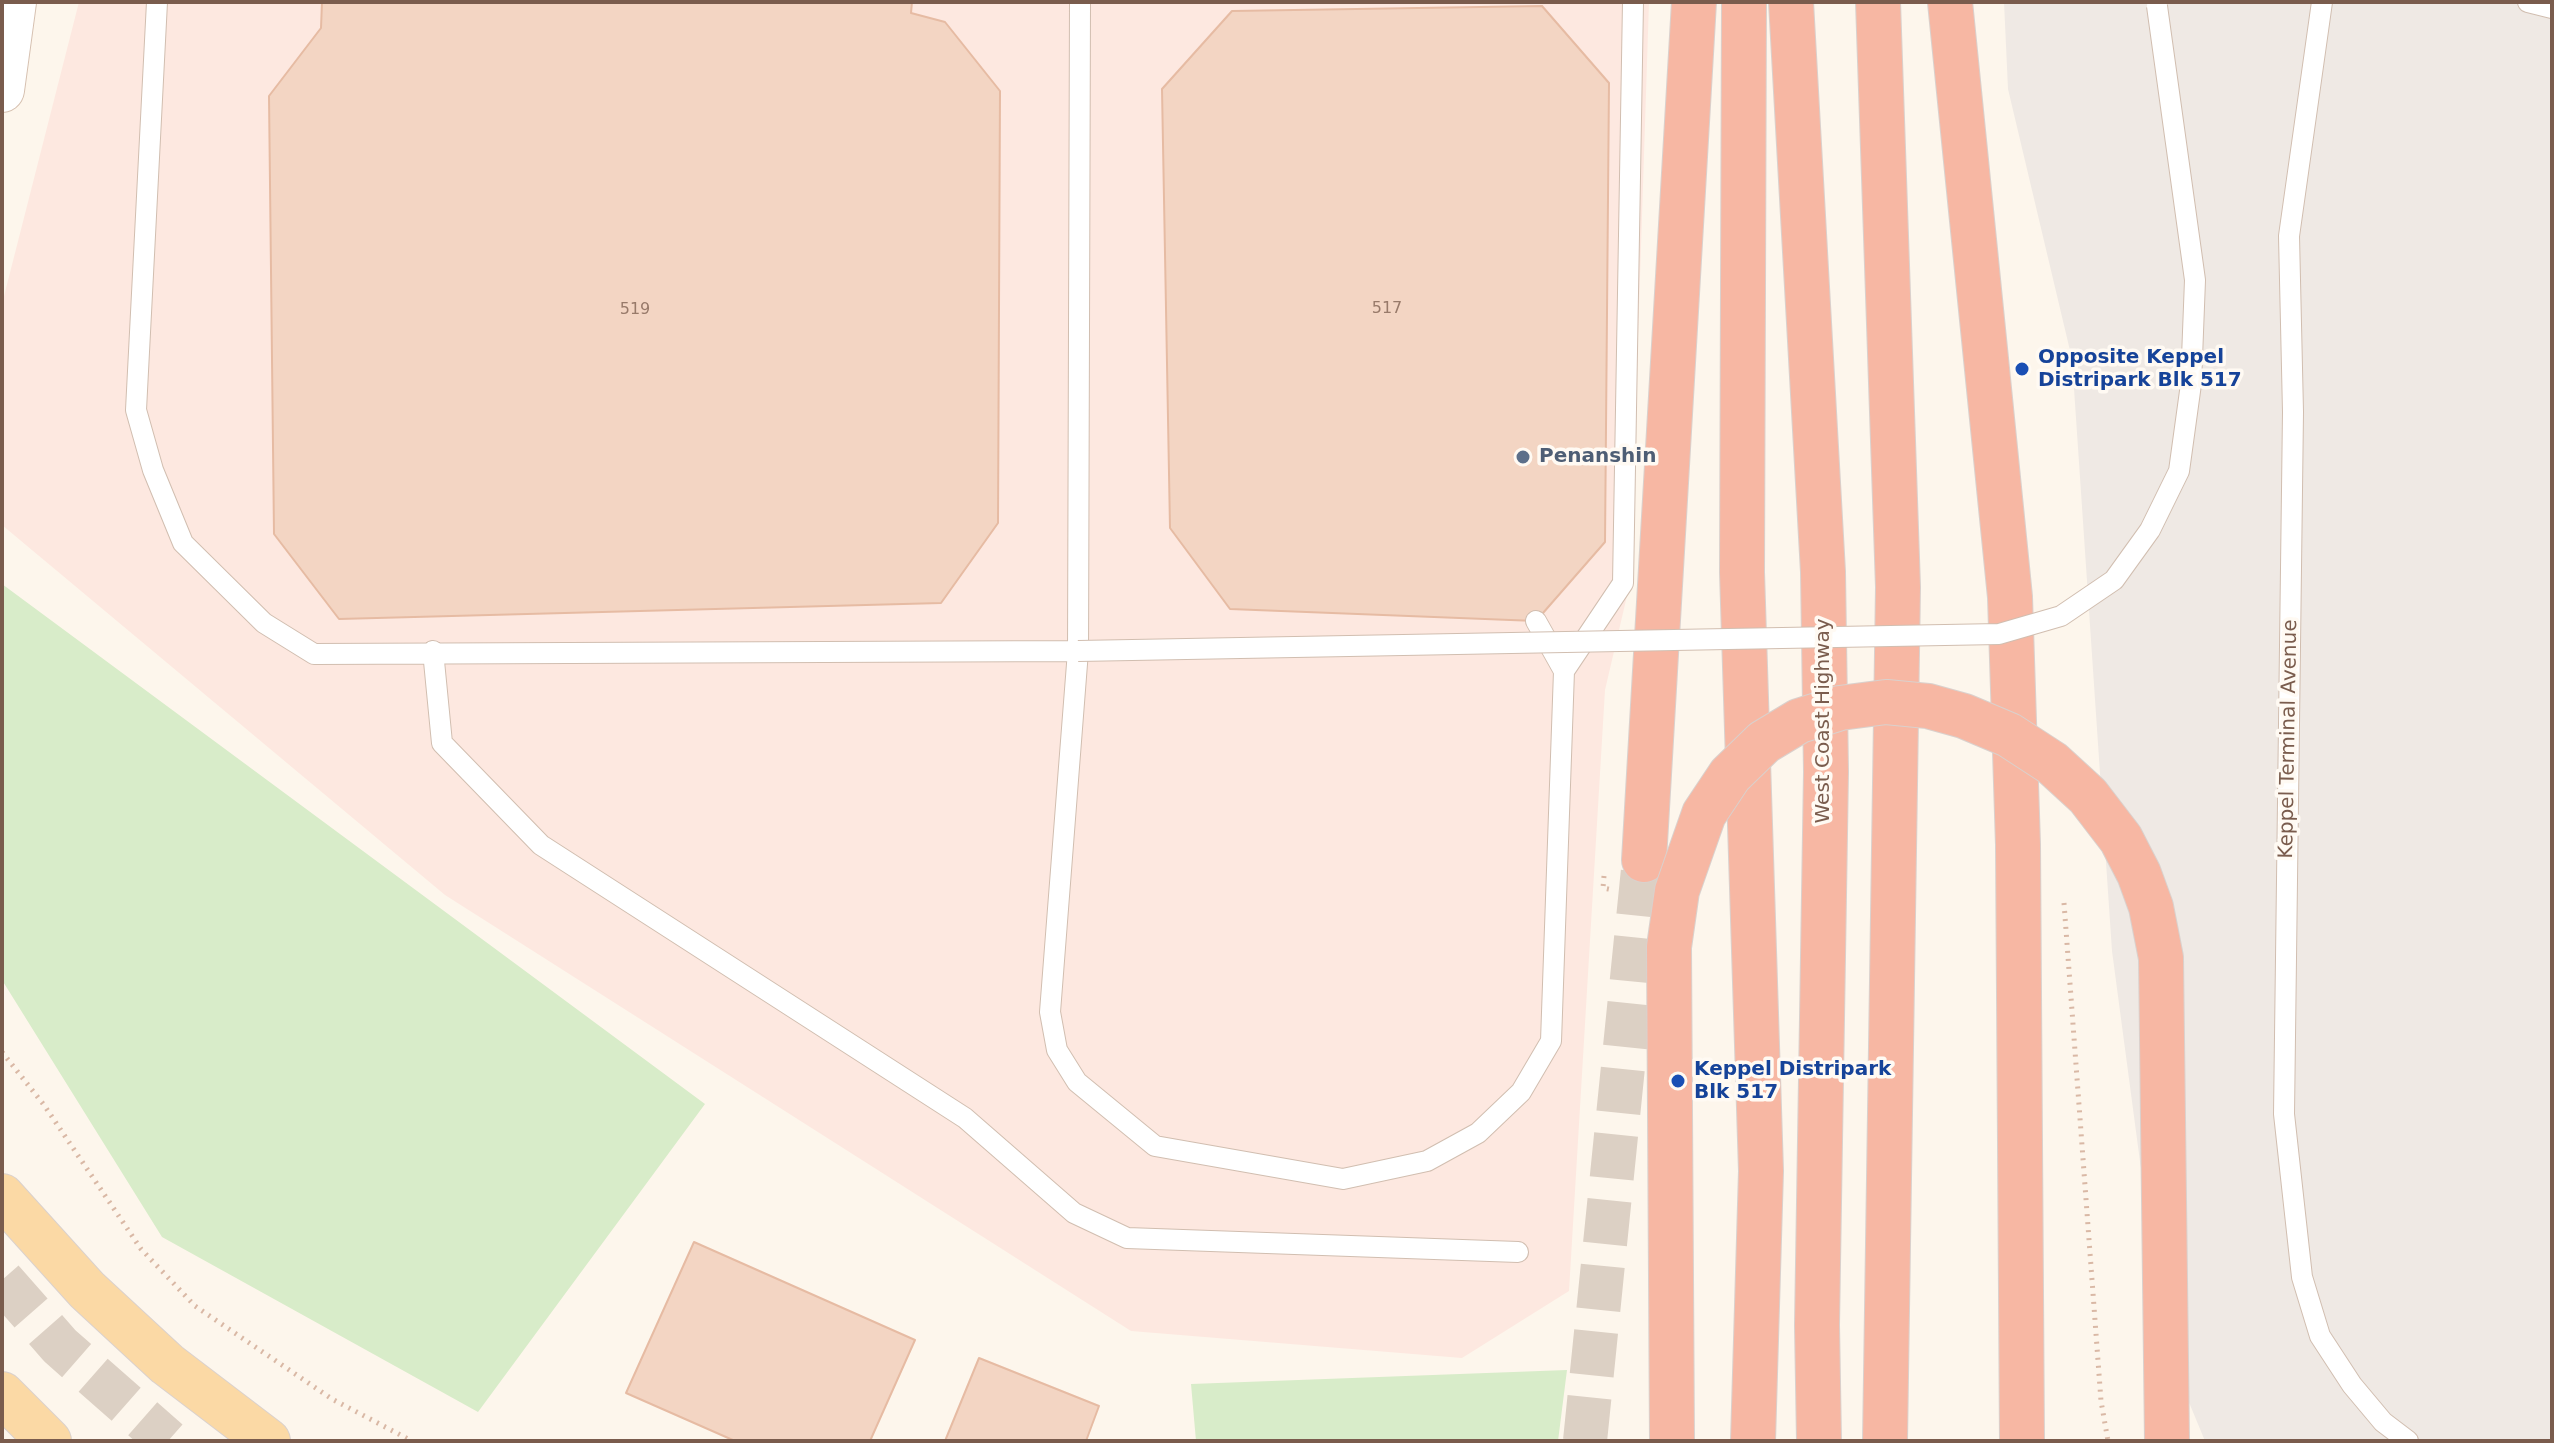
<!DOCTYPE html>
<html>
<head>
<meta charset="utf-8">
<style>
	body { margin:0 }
	#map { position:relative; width:2554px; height:1443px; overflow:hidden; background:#fdf6ec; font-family:"DejaVu Sans",sans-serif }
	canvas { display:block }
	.frame { position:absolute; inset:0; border:4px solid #7a5c4d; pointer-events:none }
</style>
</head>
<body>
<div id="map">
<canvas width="2554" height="1443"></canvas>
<div class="frame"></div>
</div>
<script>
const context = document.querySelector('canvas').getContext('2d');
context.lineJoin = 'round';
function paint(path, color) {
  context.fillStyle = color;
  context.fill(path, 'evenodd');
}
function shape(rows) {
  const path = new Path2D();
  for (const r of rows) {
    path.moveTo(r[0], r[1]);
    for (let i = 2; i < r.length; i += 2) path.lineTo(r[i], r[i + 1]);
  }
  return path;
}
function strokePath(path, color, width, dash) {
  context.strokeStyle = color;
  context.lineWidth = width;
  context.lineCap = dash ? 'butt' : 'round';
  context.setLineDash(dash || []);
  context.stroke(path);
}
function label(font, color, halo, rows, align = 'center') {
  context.font = font + ' "DejaVu Sans",sans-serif';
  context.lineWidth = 7;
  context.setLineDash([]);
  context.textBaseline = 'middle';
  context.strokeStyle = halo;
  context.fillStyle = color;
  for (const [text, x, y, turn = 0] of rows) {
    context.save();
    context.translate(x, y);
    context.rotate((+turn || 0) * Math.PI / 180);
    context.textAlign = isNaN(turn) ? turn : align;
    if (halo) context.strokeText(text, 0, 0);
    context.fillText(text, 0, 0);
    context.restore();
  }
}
paint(shape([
	[79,2,1649,2,1630,583,1605,690,1569,1291,1462,1358,1131,1331,445,895,2,525,2,304]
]), '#fde8e0');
paint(shape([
	[2004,2,2552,2,2552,1441,2205,1441,2164,1342,2112,951,2072,359,2008,89]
]), '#efe9e4');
paint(shape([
	[2,584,705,1104,478,1412,162,1237,2,980],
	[1567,1370,1558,1441,1196,1441,1191,1384]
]), '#d8ecc9');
const building = shape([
	[322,2,912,2,911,13,945,22,1000,91,998,523,941,603,339,619,274,534,269,96,321,28,322,2],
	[1542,6,1609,83,1605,542,1536,621,1230,609,1170,528,1162,89,1232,11,1542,6],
	[694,1242,915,1340,870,1441,735,1441,626,1393,694,1242],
	[979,1358,1099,1406,1086,1441,945,1441,979,1358]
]);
paint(building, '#f3d5c3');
strokePath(building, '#e6bba3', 2);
strokePath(shape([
	[2,1280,60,1346,168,1441]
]), '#dcd0c4', 44, [44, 22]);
strokePath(shape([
	[1585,1441,1644,860]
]), '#dcd0c4', 44, [44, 22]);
const lane = shape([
	[157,2,136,410,153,470,183,543,264,623,314,654,1078,651],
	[1080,2,1078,651,1050,1012,1057,1050,1077,1082,1155,1146,1343,1179,1427,1161,1478,1133,1521,1092,1551,1041,1564,671,1536,621],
	[2322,2,2289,236,2293,412,2284,1114,2302,1277,2320,1336,2352,1385,2383,1422,2408,1441],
	[2528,2,2552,8],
	[433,651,442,743,541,845,965,1118,1074,1213,1127,1238,1518,1252],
	[1564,671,1623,583,1633,2]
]);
const secondary = shape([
	[2,90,14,2]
]);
const primary = shape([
	[2,1196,87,1290,167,1364,268,1441],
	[2,1394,49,1441]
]);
const highway = shape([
	[1744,2,1742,572,1761,1171,1753,1441],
	[1791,2,1823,572,1826,772,1817,1325,1819,1441],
	[1878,2,1898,587,1885,1441],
	[1950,2,2010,597,2018,845,2022,1441],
	[1644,860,1694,2]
]);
strokePath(lane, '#d1beb0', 22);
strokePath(secondary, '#d6c0b0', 46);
strokePath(primary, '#dad1cd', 46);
strokePath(highway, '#dad1cd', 46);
strokePath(shape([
	[1604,876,1603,888,1613,890],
	[2064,903,2101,1401,2108,1441],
	[2,1052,44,1105,141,1249,195,1306,332,1399,412,1441]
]), '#d9b8a5', 5, [2, 6]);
strokePath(lane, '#fff', 20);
strokePath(secondary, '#fff', 44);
strokePath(primary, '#fbd9a5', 44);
strokePath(highway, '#f7b7a3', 44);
const laneBridge = shape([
	[1078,651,1999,634,2061,616,2114,580,2150,530,2179,471,2191,384,2195,280,2157,6]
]);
const highwayBridge = shape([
	[1672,1441,1669,947,1677,891,1704,814,1730,775,1764,742,1799,721,1840,708,1886,702,1928,706,1964,716,2009,735,2052,763,2088,796,2121,839,2139,874,2151,907,2161,958,2167,1441]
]);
strokePath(laneBridge, '#d1beb0', 22, []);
strokePath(highwayBridge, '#dad1cd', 46, []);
strokePath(laneBridge, '#fff', 20);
strokePath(highwayBridge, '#f7b7a3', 44);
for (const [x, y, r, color] of [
	[2022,369,8,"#1a4fb4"],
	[1523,457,8,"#5c6f8a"],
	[1678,1081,8,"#1a4fb4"]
]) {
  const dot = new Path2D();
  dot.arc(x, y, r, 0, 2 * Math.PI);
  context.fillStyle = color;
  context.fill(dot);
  strokePath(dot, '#fffaf3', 3);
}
label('16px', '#987a6a', null, [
	["517",1387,309],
	["519",635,310]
]);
label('bold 20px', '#164399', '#fffaf3', [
	["Opposite Keppel",2038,358],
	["Distripark Blk 517",2038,381],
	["Keppel Distripark",1694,1070],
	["Blk 517",1694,1093]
], 'left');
label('bold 20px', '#4e5e75', '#fffaf3', [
	["Penanshin",1539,457]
], 'left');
label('20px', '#7a5c4d', '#fffaf3', [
	["West Coast Highway",1824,721,-90],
	["Keppel Terminal Avenue",2289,739,-89]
]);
</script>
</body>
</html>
